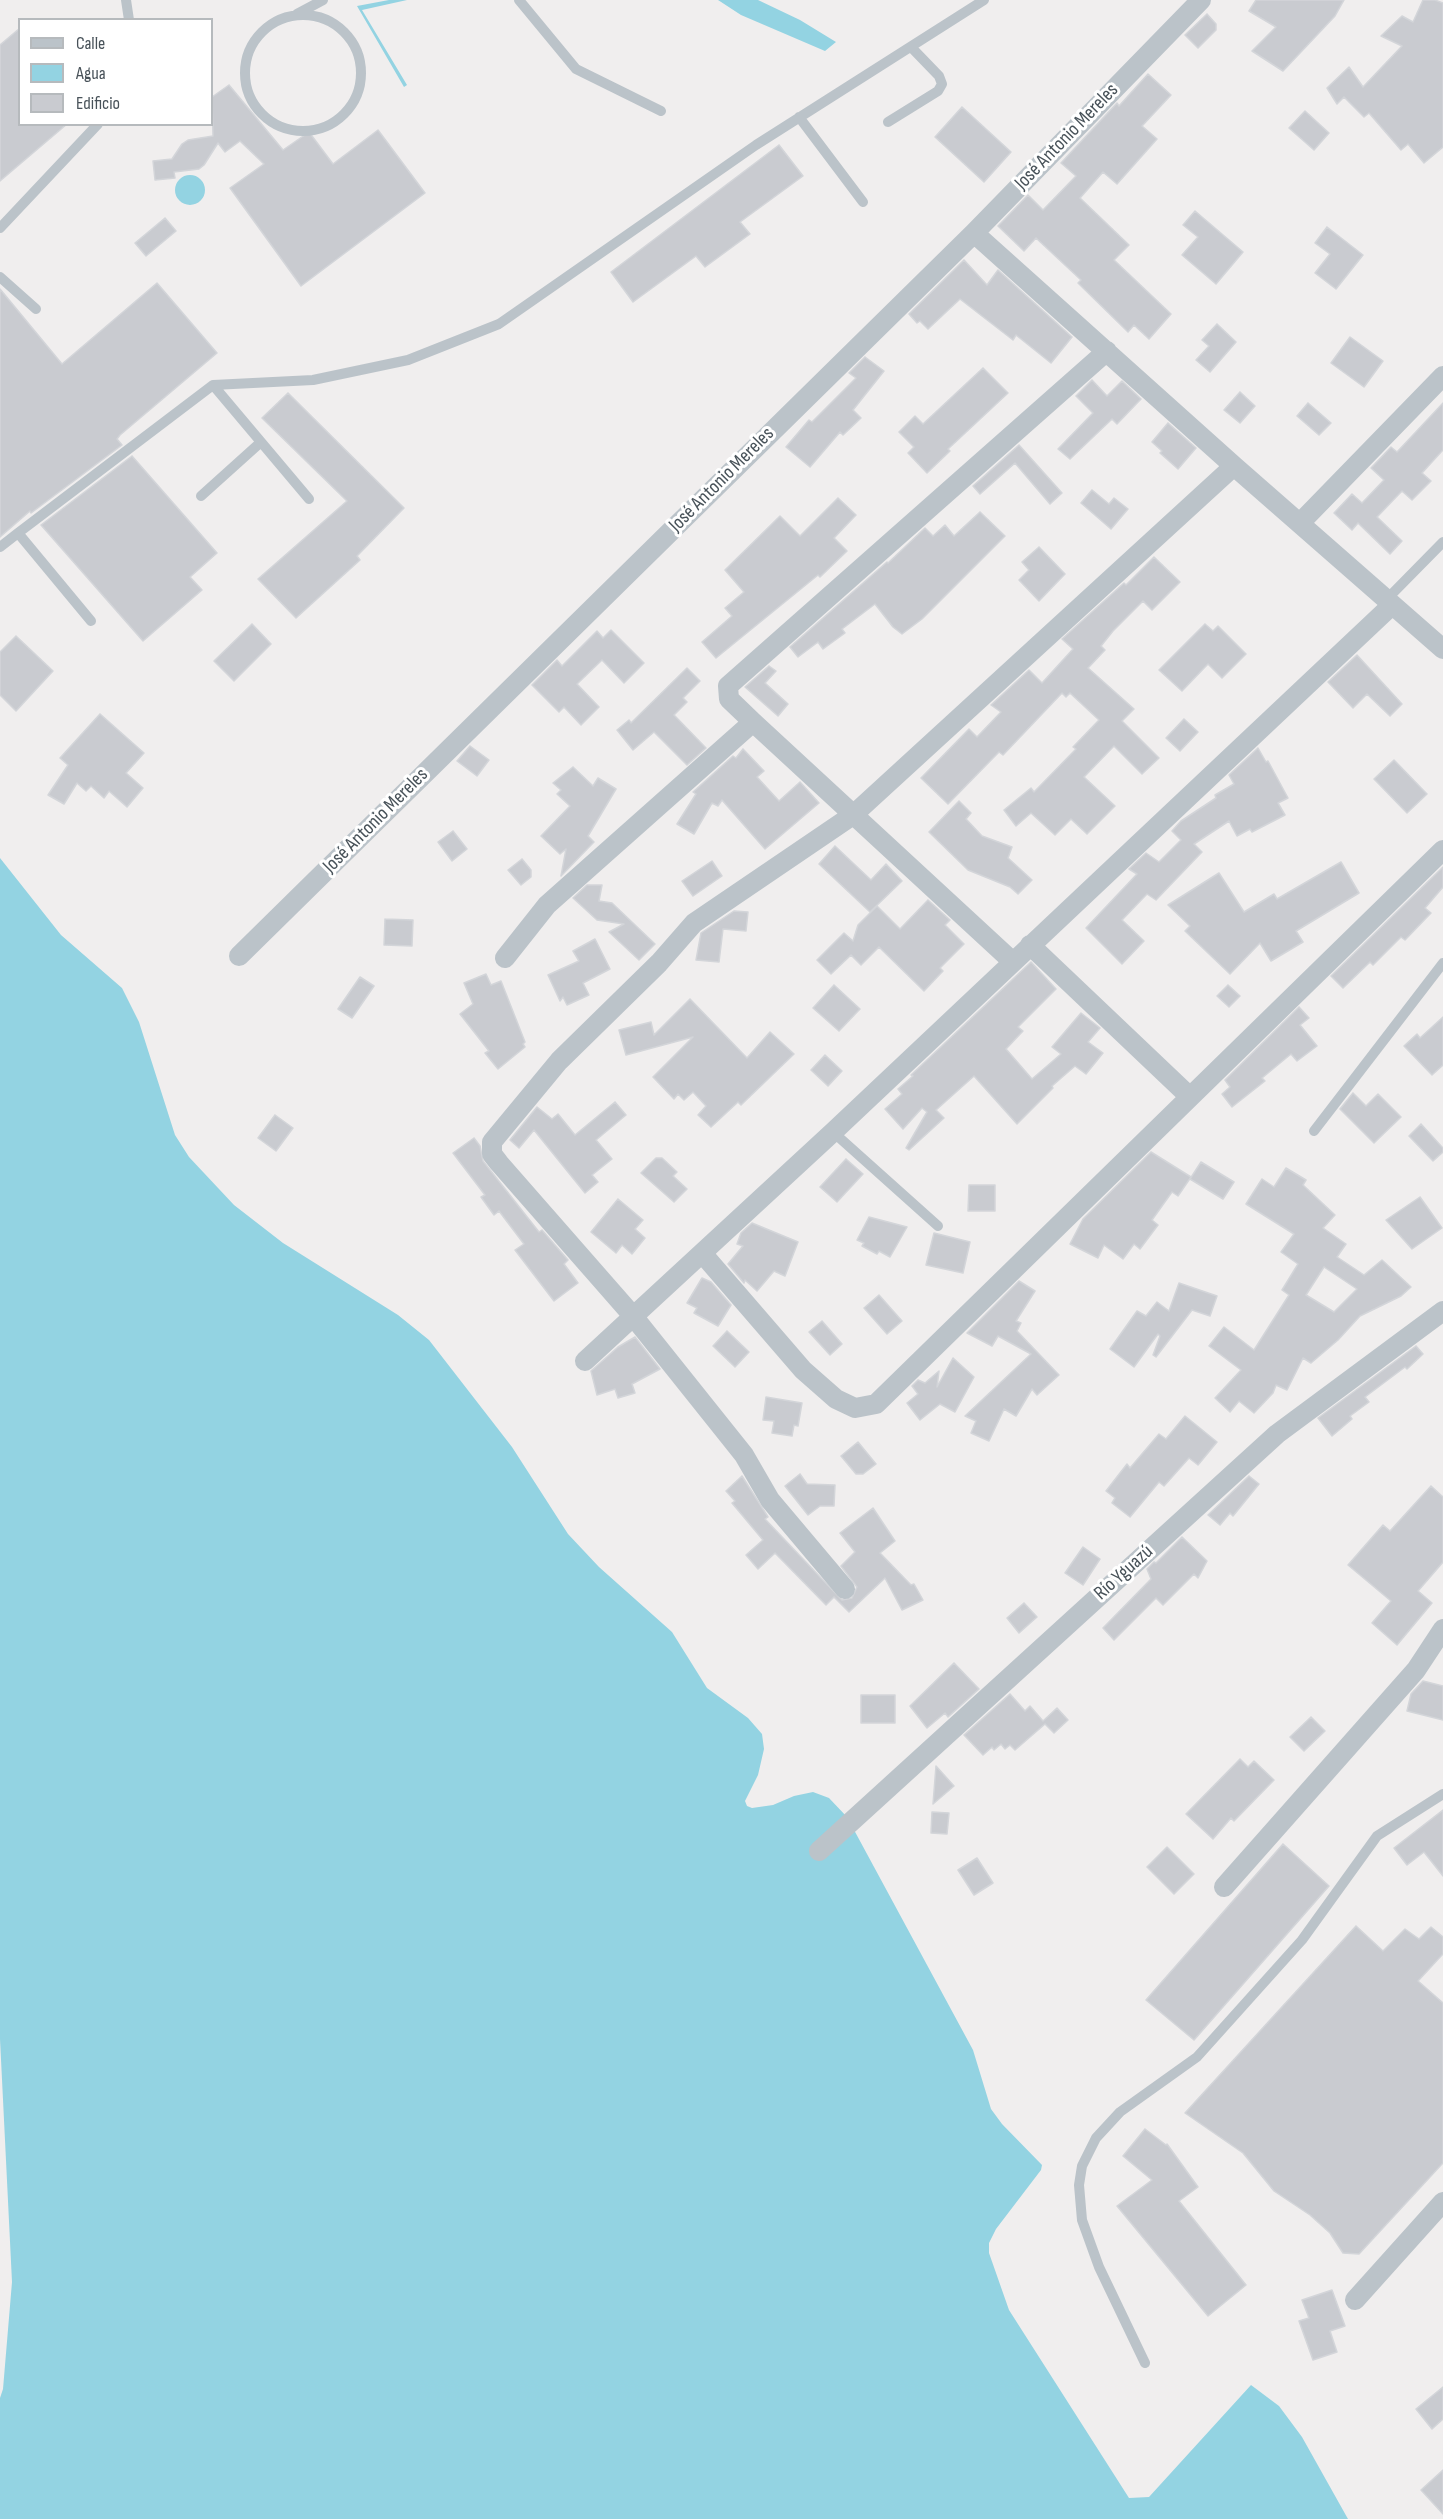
<!DOCTYPE html>
<html>
<head>
<meta charset="utf-8">
<style>
	body { margin:0 }
	#map { position:relative; width:1443px; height:2519px; overflow:hidden; background:#f0eeee; font-family:"Sofia Sans Condensed",sans-serif }
	canvas { display:block }
	.legend { position:absolute; left:18px; top:18px; width:195px; height:108px; box-sizing:border-box; background:#fff; border:2px solid #b6babd; margin:0; padding:8px 10px; list-style:none; font-size:18px; color:#485259 }
	.legend li { display:flex; align-items:center; gap:12px; height:30px }
	.legend b { width:30px; border:2px solid #b6babd }
</style>
</head>
<body>
<div id="map">
<canvas width="1443" height="2519"></canvas>
<ul class="legend">
<li><b style="height:8px;background:#bbc3c9"></b>Calle</li>
<li><b style="height:16px;background:#93d3e2"></b>Agua</li>
<li><b style="height:16px;background:#c9cbd0"></b>Edificio</li>
</ul>
</div>
<script>
const context = document.querySelector('canvas').getContext('2d');
context.lineJoin = 'round';
function paint(path, color) {
  context.fillStyle = color;
  context.fill(path, 'evenodd');
}
function shape(rows) {
  const path = new Path2D();
  for (const r of rows) {
    if (r.length === 3) {
      path.moveTo(r[0] + r[2], r[1]);
      path.arc(r[0], r[1], r[2], 0, 2 * Math.PI);
      continue;
    }
    path.moveTo(r[0], r[1]);
    for (let i = 2; i < r.length; i += 2) path.lineTo(r[i], r[i + 1]);
  }
  return path;
}
function strokePath(path, color, width, dash) {
  context.strokeStyle = color;
  context.lineWidth = width;
  context.lineCap = dash ? 'butt' : 'round';
  context.setLineDash(dash || []);
  context.stroke(path);
}
function label(font, color, halo, rows, align = 'center') {
  context.font = font + ' "Sofia Sans Condensed",sans-serif';
  context.lineWidth = 6;
  context.setLineDash([]);
  context.textBaseline = 'middle';
  context.strokeStyle = halo;
  context.fillStyle = color;
  for (const [text, x, y, turn = 0] of rows) {
    context.save();
    context.translate(x, y);
    context.rotate((+turn || 0) * Math.PI / 180);
    context.textAlign = isNaN(turn) ? turn : align;
    if (halo) context.strokeText(text, 0, 0);
    context.fillText(text, 0, 0);
    context.restore();
  }
}
paint(shape([
	[389,0,407,0,362,10,407,85,404,87,357,6],
	[718,0,758,0,800,20,836,42,825,51,741,15],
	[190,190,15],
	[0,858,61,935,122,988,139,1022,175,1135,189,1157,234,1205,283,1243,398,1315,429,1340,512,1447,568,1534,599,1567,672,1632,707,1688,748,1718,762,1734,764,1749,758,1775,745,1801,747,1806,752,1808,773,1805,794,1796,813,1792,829,1798,847,1817,973,2050,991,2109,1002,2124,1042,2165,1041,2170,996,2229,989,2243,989,2253,1009,2310,1129,2498,1149,2497,1251,2385,1279,2406,1302,2437,1348,2519,0,2519,0,2398,3,2389,12,2282,0,2039]
]), '#93d3e2');
const building = shape([
	[1256,0,1344,0,1335,16,1283,71,1252,51,1276,27,1249,11,1256,0],
	[1423,0,1435,0,1443,3,1443,147,1424,163,1408,144,1401,150,1369,113,1364,117,1344,97,1337,104,1327,88,1349,67,1363,87,1402,46,1381,36,1402,16,1413,22,1423,0],
	[1207,14,1216,24,1216,30,1198,48,1185,35,1207,14],
	[20,28,20,124,67,124,0,181,0,45,20,28],
	[1148,74,1171,95,1142,126,1157,139,1117,184,1103,172,1080,198,1129,245,1114,260,1171,314,1149,339,1134,325,1128,332,1078,283,1081,280,1036,238,1024,251,998,226,1028,195,1043,210,1076,176,1061,163,1117,103,1119,106,1148,74],
	[229,85,283,150,309,132,333,164,378,130,425,193,301,286,230,188,264,164,240,141,225,152,218,143,204,165,199,169,174,172,175,178,155,180,153,161,172,159,182,144,188,140,213,136,212,97,229,85],
	[962,107,1011,152,984,182,935,137,962,107],
	[1305,111,1329,133,1314,150,1289,128,1305,111],
	[779,145,803,176,740,222,750,234,705,267,696,256,633,302,611,272,779,145],
	[1195,211,1243,252,1216,284,1182,255,1198,237,1183,225,1195,211],
	[165,218,176,231,146,256,135,243,165,218],
	[1327,227,1363,255,1336,289,1315,273,1330,254,1315,243,1327,227],
	[964,260,987,285,998,270,1072,337,1051,363,1016,335,1013,340,960,299,928,329,920,321,917,323,909,314,964,260],
	[157,283,217,353,120,435,117,439,122,445,31,513,30,511,0,537,0,289,62,364,157,283],
	[1217,324,1236,342,1210,372,1196,360,1209,346,1202,340,1217,324],
	[1350,337,1383,361,1364,387,1331,363,1350,337],
	[865,357,884,371,853,410,861,418,843,435,840,432,810,467,786,447,809,420,812,422,856,378,849,373,865,357],
	[983,368,1008,393,948,449,950,451,927,473,908,453,914,447,899,432,915,416,923,424,983,368],
	[1092,380,1107,396,1122,381,1141,399,1117,424,1112,419,1070,459,1058,449,1093,413,1076,396,1092,380],
	[1240,392,1255,406,1240,423,1224,410,1240,392],
	[288,393,404,508,357,556,360,560,296,618,258,579,347,501,262,418,288,393],
	[1308,403,1331,423,1319,435,1297,416,1308,403],
	[1443,403,1443,450,1422,473,1431,481,1412,500,1402,491,1377,517,1402,541,1390,554,1358,523,1352,530,1334,513,1352,494,1362,503,1384,480,1371,468,1391,447,1397,452,1443,403],
	[1168,423,1196,448,1178,469,1160,453,1162,451,1152,442,1168,423],
	[1019,445,1062,493,1050,504,1015,463,980,494,973,486,1019,445],
	[132,456,217,553,190,577,202,590,143,641,41,525,132,456],
	[1092,490,1109,504,1114,498,1128,509,1111,529,1081,503,1092,490],
	[838,498,856,515,834,538,847,551,820,577,818,575,716,658,702,642,732,616,725,608,744,592,725,570,780,516,800,536,838,498],
	[980,512,1005,536,922,619,902,634,893,627,875,604,842,629,845,633,823,649,818,642,798,657,790,647,887,562,888,563,925,528,933,536,945,525,954,536,980,512],
	[1039,547,1065,574,1039,601,1019,580,1029,570,1022,562,1039,547],
	[1154,557,1180,582,1152,610,1143,601,1113,631,1101,646,1105,650,1088,668,1134,709,1122,721,1159,758,1142,774,1114,746,1084,777,1115,806,1087,834,1071,819,1055,835,1031,813,1016,826,1004,810,1031,788,1034,792,1076,749,1073,747,1099,720,1070,693,1066,697,1062,693,1003,755,999,752,948,804,921,778,969,729,977,737,1001,712,991,705,1029,670,1042,683,1073,649,1062,639,1124,583,1126,585,1154,557],
	[252,624,271,644,234,681,214,661,252,624],
	[1205,624,1213,631,1218,626,1246,654,1222,678,1208,664,1182,691,1159,670,1205,624],
	[611,630,644,663,624,683,602,660,577,684,599,707,581,725,564,707,559,712,532,685,557,660,562,666,597,631,603,638,611,630],
	[16,636,53,671,16,711,0,695,0,652,16,636],
	[1357,655,1402,704,1390,716,1367,694,1353,708,1328,682,1357,655],
	[769,666,776,671,765,683,788,704,778,716,745,687,769,666],
	[687,668,700,681,683,698,687,702,674,715,706,748,687,765,654,732,633,750,617,730,629,720,631,723,687,668],
	[100,714,144,753,126,773,143,788,127,807,109,791,104,798,91,786,86,791,77,783,64,804,48,795,68,765,60,758,100,714],
	[1184,719,1198,732,1180,751,1166,738,1184,719],
	[470,746,489,760,477,776,457,761,470,746],
	[1258,748,1266,762,1268,761,1288,798,1278,803,1285,815,1252,832,1250,829,1237,836,1229,821,1194,844,1202,852,1156,900,1147,894,1122,920,1144,941,1122,964,1086,928,1137,874,1129,869,1146,853,1159,862,1181,840,1172,831,1181,821,1216,798,1215,795,1234,784,1229,775,1258,748],
	[743,749,764,771,757,777,779,801,800,782,819,803,765,849,722,800,718,806,712,803,694,834,677,824,696,794,693,792,733,756,736,758,743,749],
	[1394,760,1427,794,1407,813,1374,779,1394,760],
	[573,767,593,786,598,778,616,789,588,836,594,842,561,876,566,849,560,854,541,836,570,806,557,794,561,790,553,783,573,767],
	[959,801,971,813,966,819,982,836,1012,847,1008,858,1032,880,1018,894,1010,887,968,870,929,832,959,801],
	[453,831,467,849,452,861,438,842,453,831],
	[835,846,871,880,886,864,902,881,870,912,819,864,835,846],
	[522,859,531,870,531,877,521,885,508,870,522,859],
	[712,861,722,876,693,896,682,881,712,861],
	[1341,862,1359,893,1296,931,1303,942,1271,961,1260,943,1230,974,1185,931,1190,926,1168,905,1219,873,1244,912,1274,894,1277,899,1341,862],
	[1443,867,1443,887,1425,908,1431,913,1405,940,1401,937,1373,965,1370,962,1343,988,1331,976,1443,867],
	[587,885,602,885,599,901,612,903,655,944,639,960,609,932,624,924,597,920,573,898,587,885],
	[928,900,950,920,945,925,964,944,940,968,943,971,924,991,879,947,861,965,851,955,831,974,817,960,844,933,853,941,858,925,877,906,900,929,928,900],
	[734,911,748,912,746,931,723,929,719,962,696,960,701,933,734,911],
	[385,919,413,920,412,946,384,945,385,919],
	[595,939,610,969,583,983,589,995,567,1005,563,997,560,1001,548,975,579,961,573,951,595,939],
	[1031,962,1056,989,1018,1027,1023,1031,1006,1049,1032,1079,1061,1054,1052,1047,1081,1013,1100,1028,1088,1042,1103,1053,1086,1074,1075,1066,1052,1086,1053,1088,1017,1124,974,1076,936,1110,944,1118,909,1150,906,1148,927,1112,922,1108,903,1129,885,1109,902,1094,898,1089,913,1076,911,1075,1031,962],
	[486,974,491,985,501,981,525,1042,523,1044,525,1047,498,1069,485,1053,489,1051,460,1014,473,1004,464,983,486,974],
	[360,977,374,986,352,1018,338,1009,360,977],
	[834,985,860,1009,839,1031,813,1008,834,985],
	[1228,985,1240,996,1229,1007,1217,996,1228,985],
	[690,999,747,1058,770,1032,794,1054,741,1105,738,1102,711,1127,698,1115,706,1106,693,1092,684,1100,678,1094,674,1099,653,1077,693,1037,626,1055,619,1030,651,1022,654,1035,690,999],
	[1299,1007,1309,1018,1300,1025,1317,1046,1297,1061,1291,1054,1262,1078,1265,1081,1232,1107,1222,1094,1230,1087,1225,1080,1299,1007],
	[1443,1017,1443,1065,1432,1075,1404,1046,1417,1034,1420,1038,1443,1017],
	[825,1055,842,1071,828,1086,811,1070,825,1055],
	[1353,1093,1366,1106,1378,1094,1401,1117,1374,1143,1340,1109,1353,1093],
	[615,1102,626,1115,596,1140,612,1159,592,1175,598,1182,585,1193,534,1130,519,1148,510,1140,537,1107,552,1119,558,1114,575,1135,615,1102],
	[275,1115,293,1128,276,1151,258,1138,275,1115],
	[1421,1124,1443,1148,1443,1152,1433,1161,1409,1136,1421,1124],
	[474,1138,480,1146,483,1161,539,1232,542,1230,568,1260,564,1264,578,1283,554,1301,515,1250,524,1244,499,1211,494,1215,481,1197,485,1195,453,1153,474,1138],
	[1151,1152,1191,1177,1178,1196,1172,1192,1152,1220,1158,1225,1140,1249,1134,1244,1123,1259,1104,1245,1098,1258,1070,1244,1083,1219,1151,1152],
	[656,1158,662,1158,677,1172,673,1176,687,1189,674,1202,641,1173,656,1158],
	[846,1159,863,1174,837,1202,820,1187,846,1159],
	[1201,1162,1234,1182,1223,1199,1190,1179,1201,1162],
	[1286,1168,1306,1180,1303,1185,1335,1215,1323,1228,1346,1244,1337,1257,1364,1275,1382,1260,1411,1287,1401,1296,1360,1316,1338,1340,1311,1363,1303,1358,1287,1390,1276,1385,1273,1393,1254,1413,1239,1401,1230,1412,1215,1398,1241,1370,1209,1346,1224,1327,1254,1350,1289,1295,1282,1290,1298,1264,1281,1252,1294,1234,1246,1204,1262,1179,1274,1187,1286,1168],
	[1324,1267,1357,1289,1334,1312,1306,1295,1324,1267],
	[969,1185,995,1185,995,1211,968,1211,969,1185],
	[1420,1197,1442,1228,1412,1249,1386,1220,1420,1197],
	[618,1199,643,1220,635,1229,645,1238,632,1254,622,1245,616,1253,591,1232,618,1199],
	[869,1217,907,1227,890,1257,879,1251,877,1254,862,1246,864,1243,857,1240,869,1217],
	[752,1223,798,1242,785,1276,774,1271,757,1291,745,1280,744,1283,728,1264,743,1246,737,1244,741,1233,752,1223],
	[934,1233,970,1242,963,1273,926,1265,934,1233],
	[702,1278,711,1282,731,1305,718,1326,694,1313,697,1308,687,1303,702,1278],
	[1019,1281,1035,1291,1016,1321,1021,1323,1017,1331,1059,1375,1037,1395,1032,1389,1016,1416,1004,1409,989,1441,971,1433,976,1421,965,1416,1031,1354,998,1336,992,1346,967,1333,1019,1281],
	[1179,1283,1217,1296,1210,1316,1192,1310,1156,1357,1153,1355,1160,1336,1158,1334,1134,1367,1110,1349,1137,1311,1146,1316,1157,1302,1169,1311,1179,1283],
	[879,1295,902,1321,887,1334,864,1308,879,1295],
	[822,1321,842,1344,830,1355,809,1332,822,1321],
	[727,1331,749,1352,735,1367,713,1346,727,1331],
	[635,1337,660,1369,632,1384,635,1393,618,1398,615,1389,597,1395,591,1371,618,1347,635,1337],
	[1416,1346,1423,1354,1407,1369,1405,1367,1365,1397,1369,1402,1350,1416,1352,1419,1332,1436,1318,1418,1416,1346],
	[953,1358,974,1377,955,1412,940,1404,920,1420,907,1403,918,1394,912,1386,918,1380,925,1383,939,1371,937,1387,953,1358],
	[766,1397,802,1403,798,1426,794,1425,792,1436,772,1433,774,1421,763,1420,766,1397],
	[1185,1416,1217,1442,1198,1465,1189,1458,1164,1486,1159,1482,1130,1517,1112,1503,1115,1498,1106,1491,1127,1464,1130,1468,1159,1434,1166,1439,1185,1416],
	[858,1442,876,1464,863,1474,856,1474,841,1456,858,1442],
	[800,1474,807,1484,835,1485,834,1506,820,1506,808,1515,785,1486,800,1474],
	[742,1476,768,1517,765,1519,842,1600,852,1598,857,1587,841,1566,855,1552,840,1533,873,1508,895,1541,880,1553,911,1585,914,1584,923,1600,902,1610,885,1578,849,1612,834,1597,826,1605,775,1553,758,1569,746,1555,763,1540,732,1503,735,1501,726,1491,742,1476],
	[1249,1476,1259,1484,1233,1516,1230,1513,1220,1525,1208,1515,1249,1476],
	[1431,1486,1443,1497,1443,1562,1418,1591,1432,1603,1397,1645,1372,1623,1391,1601,1348,1565,1383,1525,1390,1531,1431,1486],
	[1182,1537,1207,1561,1198,1578,1194,1574,1163,1605,1156,1598,1114,1640,1103,1628,1151,1579,1147,1569,1154,1562,1156,1563,1182,1537],
	[1083,1547,1100,1559,1083,1585,1065,1573,1083,1547],
	[1024,1603,1037,1617,1019,1633,1007,1618,1024,1603],
	[954,1663,979,1689,948,1717,945,1713,927,1728,910,1706,954,1663],
	[1423,1681,1443,1686,1443,1720,1407,1711,1411,1694,1423,1681],
	[1010,1694,1025,1711,1030,1706,1043,1721,1057,1708,1068,1720,1054,1733,1045,1724,1015,1750,1010,1745,1005,1749,1001,1744,994,1750,992,1747,983,1755,964,1735,1010,1694],
	[861,1695,895,1695,895,1723,861,1723,861,1695],
	[1311,1717,1325,1731,1304,1751,1290,1737,1311,1717],
	[1240,1759,1248,1767,1254,1761,1274,1780,1234,1821,1231,1818,1213,1839,1186,1814,1240,1759],
	[936,1766,954,1786,933,1804,936,1766],
	[1443,1810,1443,1876,1424,1852,1407,1865,1394,1848,1443,1810],
	[932,1812,949,1813,947,1834,931,1833,932,1812],
	[1283,1844,1329,1886,1194,2040,1146,2000,1283,1844],
	[1167,1847,1194,1874,1174,1894,1147,1867,1167,1847],
	[977,1858,993,1883,974,1895,958,1870,977,1858],
	[1356,1926,1383,1951,1405,1929,1419,1939,1431,1927,1443,1937,1443,1954,1418,1981,1443,2003,1443,2163,1359,2254,1343,2253,1330,2233,1310,2215,1274,2191,1243,2153,1185,2113,1356,1926],
	[1145,2129,1166,2145,1167,2144,1198,2187,1179,2201,1246,2285,1208,2316,1117,2206,1152,2180,1123,2156,1145,2129],
	[1332,2290,1345,2326,1330,2331,1337,2352,1313,2360,1299,2321,1309,2318,1302,2300,1332,2290],
	[1443,2387,1443,2419,1432,2429,1416,2409,1443,2387],
	[1443,2470,1443,2514,1421,2490,1443,2470]
]);
paint(building, '#c9cbd0');
strokePath(building, '#d3d5d9', 1.5);
strokePath(shape([
	[126,0,129,20],
	[519,0,576,69,661,111],
	[297,14,323,0],
	[303,73,58],
	[799,117,863,202],
	[888,122,938,91,942,84,939,76,911,47],
	[0,228,98,124],
	[0,277,36,309],
	[213,385,313,380,408,360,499,324,756,145,984,0],
	[261,442,309,499],
	[18,533,213,385,261,442,201,496],
	[0,547,18,533,91,621],
	[1386,600,1443,542],
	[1314,1131,1443,963],
	[833,1132,938,1226],
	[1145,2363,1099,2267,1082,2220,1079,2185,1082,2166,1096,2138,1120,2112,1197,2057,1302,1940,1377,1836,1443,1794]
]), '#bbc3c9', 10);
strokePath(shape([
	[974,233,1234,466,1443,649],
	[1301,522,1443,376],
	[1030,945,1189,1096],
	[239,956,974,233,1201,0],
	[505,958,547,905,753,722],
	[1013,962,753,722,729,699,728,686,1107,351],
	[702,1253,803,1370,836,1399,855,1408,876,1404,1443,850],
	[585,1361,833,1132,1392,605],
	[845,1589,770,1500,744,1455,633,1316,499,1163,492,1154,492,1142,559,1061,659,963,694,923,853,815,1234,466],
	[819,1851,1277,1434,1443,1311],
	[1224,1887,1416,1670,1443,1629],
	[1355,2300,1443,2202]
]), '#bbc3c9', 20);
label('20px', '#485259', '#fff', [
	["José Antonio Mereles",1067,137,-46],
	["José Antonio Mereles",722,480,-45],
	["José Antonio Mereles",376,821,-45],
	["Río Yguazú",1124,1573,-42]
]);
</script>
</body>
</html>
